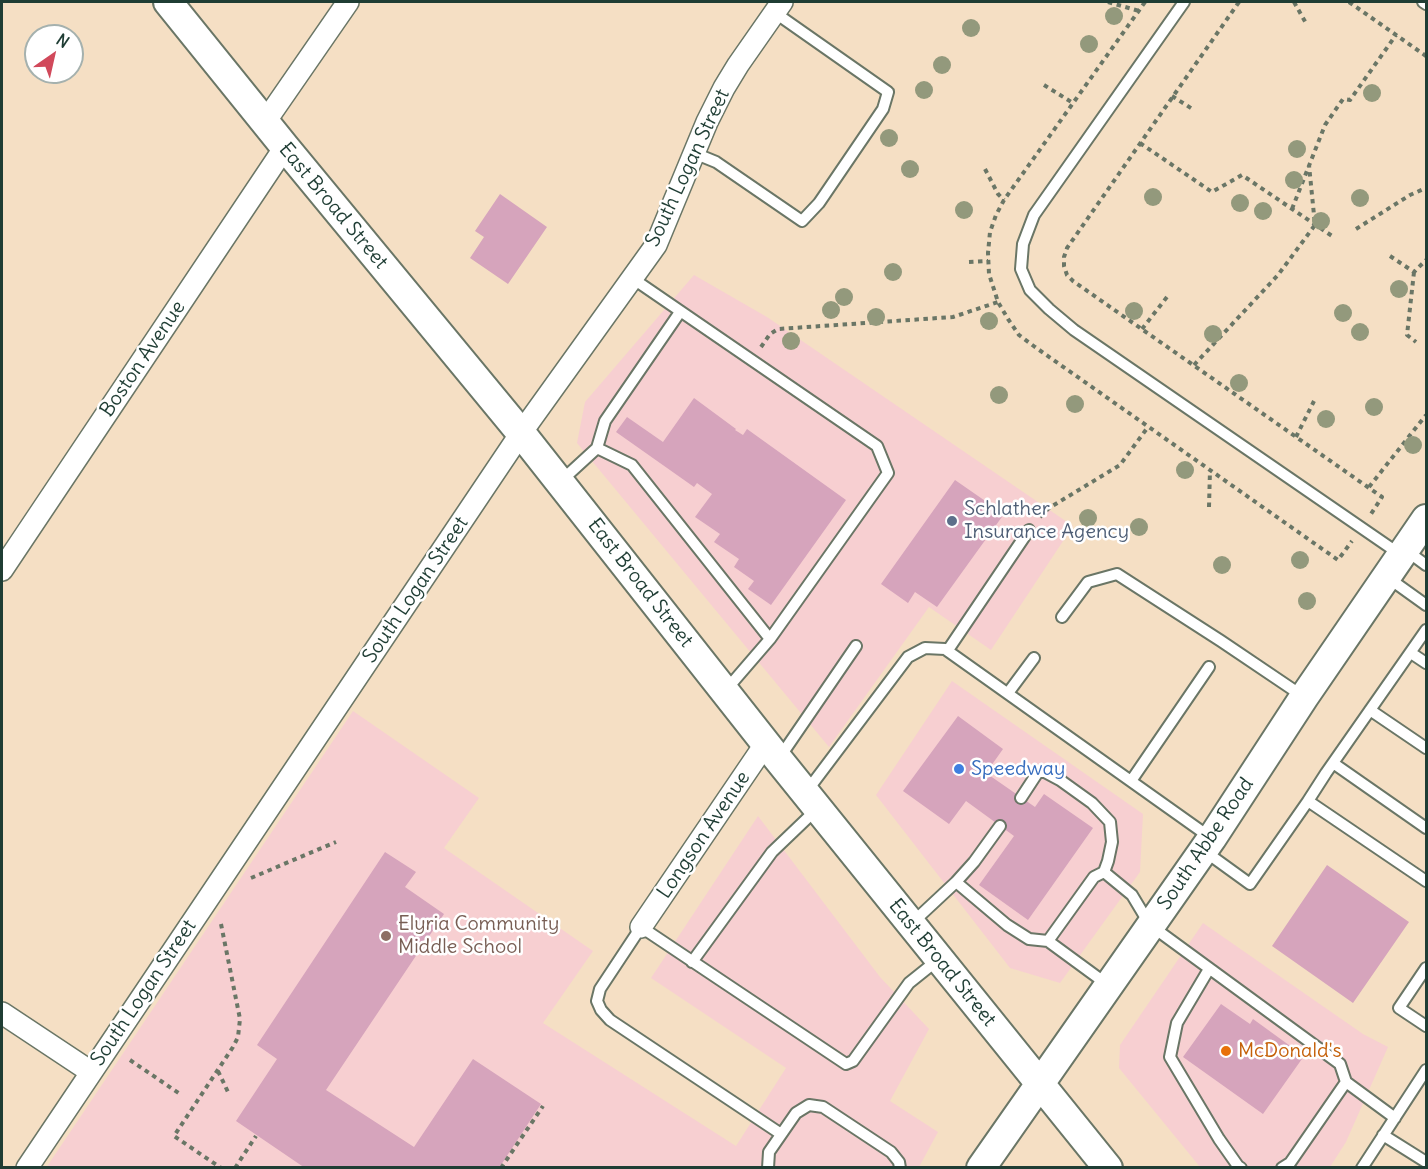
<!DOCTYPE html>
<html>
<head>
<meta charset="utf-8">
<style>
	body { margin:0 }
	#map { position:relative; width:1428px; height:1169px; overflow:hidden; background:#f5dfc4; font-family:Delius,sans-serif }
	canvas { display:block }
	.frame { position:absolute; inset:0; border:3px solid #1f3d34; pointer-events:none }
	.north { position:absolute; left:24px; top:24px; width:60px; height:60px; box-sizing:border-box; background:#fff; border:2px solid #a5b1ae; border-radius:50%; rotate:34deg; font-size:16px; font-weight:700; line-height:24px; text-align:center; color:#1f3d34 }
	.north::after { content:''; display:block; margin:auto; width:21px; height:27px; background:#d1495b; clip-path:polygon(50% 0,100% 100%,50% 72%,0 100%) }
</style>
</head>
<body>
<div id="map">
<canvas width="1428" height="1169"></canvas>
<div class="frame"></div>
<div class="north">N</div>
</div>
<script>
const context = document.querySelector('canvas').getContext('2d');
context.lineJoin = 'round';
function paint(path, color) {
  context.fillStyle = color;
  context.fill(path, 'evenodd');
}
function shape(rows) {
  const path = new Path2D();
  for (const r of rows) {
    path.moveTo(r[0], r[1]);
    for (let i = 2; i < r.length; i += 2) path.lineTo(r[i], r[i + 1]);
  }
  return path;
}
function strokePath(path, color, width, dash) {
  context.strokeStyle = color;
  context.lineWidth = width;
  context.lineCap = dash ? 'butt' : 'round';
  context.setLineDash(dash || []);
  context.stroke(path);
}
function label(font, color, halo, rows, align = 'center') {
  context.font = font + ' Delius,sans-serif';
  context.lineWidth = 5;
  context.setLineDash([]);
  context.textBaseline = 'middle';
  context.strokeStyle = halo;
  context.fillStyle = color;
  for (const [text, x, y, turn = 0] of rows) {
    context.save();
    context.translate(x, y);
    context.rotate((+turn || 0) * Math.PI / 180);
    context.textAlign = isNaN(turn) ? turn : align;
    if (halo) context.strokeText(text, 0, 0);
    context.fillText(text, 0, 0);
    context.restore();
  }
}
paint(shape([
	[694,275,767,317,1073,526,991,650,929,607,829,747,577,443,585,402],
	[952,681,1143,814,1140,872,1060,983,1010,968,876,795],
	[353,711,479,798,444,848,593,951,543,1023,736,1146,786,1068,651,978,758,816,880,977,929,1029,890,1101,938,1132,919,1167,46,1168],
	[1203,923,1363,1034,1388,1047,1346,1142,1330,1167,1200,1167,1119,1068,1120,1045]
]), '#f7cfd1');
paint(shape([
	[500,194,547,227,508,284,470,258,484,237,475,231],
	[694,398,736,429,735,430,743,435,747,429,846,500,771,605,748,589,754,581,734,567,739,559,714,542,720,534,695,517,712,494,697,483,694,487,616,432,627,417,663,442],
	[955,480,1004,514,937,607,915,592,908,603,881,584],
	[958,716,1003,749,986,773,1035,807,1044,794,1093,828,1028,920,979,885,1014,836,966,801,949,824,903,791],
	[385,852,416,872,405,887,444,914,326,1090,414,1147,473,1059,541,1104,499,1168,305,1168,236,1121,277,1059,257,1045],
	[1327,865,1409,922,1353,1003,1272,946],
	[1221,1004,1250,1024,1253,1019,1304,1056,1263,1114,1183,1057]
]), '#d6a4bc');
const lane = shape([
	[1184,2,1034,215,1023,244,1021,269,1030,290,1049,309,1074,330,1401,555],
	[1423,2,1426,4],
	[694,153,716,162,802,221,819,203,883,109,888,92,774,12],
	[632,278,877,446,888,473,770,639,726,690],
	[597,448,632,465,770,639],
	[561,481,597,448,605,421,680,312],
	[1407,551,1426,565],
	[1387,577,1426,605],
	[1062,617,1088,582,1117,574,1221,641,1304,697],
	[948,650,1029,530],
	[1411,653,1426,663],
	[1008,693,1034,658],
	[1370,710,1426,748],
	[780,757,856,646],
	[1333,763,1426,828],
	[1131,781,1209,667],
	[807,791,908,657,925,648,945,649,1211,838],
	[1021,798,1038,772,1045,772,1060,780,1092,803,1110,822,1112,842,1108,861,1104,872],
	[1308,801,1326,773,1426,630],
	[1203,850,1250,884,1308,801,1426,881],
	[956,882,974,862,1000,826],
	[911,924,956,882,1007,925,1029,939,1048,941,1094,877,1104,872,1132,895,1150,925,1340,1064,1346,1082,1290,1163,1282,1168],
	[1048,941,1108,985],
	[692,962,772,852,818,808],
	[1426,968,1399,1008,1426,1026],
	[1209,969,1177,1023,1170,1057,1219,1139,1238,1166,1241,1168],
	[1346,1082,1395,1118],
	[781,1134,610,1020,601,1010,597,1001,600,989,641,927,846,1064,853,1061,909,983,939,959],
	[1383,1135,1426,1162],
	[768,1168,769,1152,796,1113,809,1105,823,1107,891,1152,899,1162,900,1168],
	[1362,1168,1426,1070]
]);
const street = shape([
	[265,122,348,2],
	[2,570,285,147],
	[641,927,766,743],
	[2,1013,91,1072],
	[27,1168,521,433,656,245,707,122,724,88,738,65,782,2]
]);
const secondary = shape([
	[168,2,285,147,521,433,778,759,1108,1168],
	[981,1168,1212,838,1304,697,1426,519]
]);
strokePath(lane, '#6a7666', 14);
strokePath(street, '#6a7666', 24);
strokePath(secondary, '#6a7666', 32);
strokePath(shape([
	[1108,2,1139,11],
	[1145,2,1004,200,996,215,990,232,988,253,989,274,998,302,1008,319,1019,335,1035,347,1338,560,1352,541],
	[1239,2,1067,248,1064,257,1064,266,1067,275,1073,281,1382,497,1371,514],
	[1294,2,1307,25],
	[1349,2,1426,56],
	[1044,85,1073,103],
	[1172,96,1194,110],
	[1140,143,1212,192,1242,175,1335,238],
	[985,169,998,194,1004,200],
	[1292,209,1325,125,1343,99,1350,100,1396,35],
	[1356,229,1410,195,1426,188],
	[1390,256,1414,272,1426,260],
	[969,262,988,261],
	[1414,272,1407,335,1416,342],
	[1142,329,1167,297],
	[761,347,770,334,778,329,953,317,998,302],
	[1194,365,1278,275,1315,225,1309,165],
	[1296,437,1314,401],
	[1369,487,1426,415],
	[1209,507,1210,470],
	[1040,517,1049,508,1120,465,1148,427],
	[251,878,336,842],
	[221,924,240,1019,238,1037,233,1047,174,1136,221,1168],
	[130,1060,180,1094],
	[218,1071,228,1092],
	[235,1168,256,1136],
	[501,1168,543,1106]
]), '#6a7666', 4, [4.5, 4.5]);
strokePath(lane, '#fff', 10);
strokePath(street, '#fff', 21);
strokePath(secondary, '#fff', 28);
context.fillStyle = '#93997c';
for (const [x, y] of [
	[1114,16],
	[971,28],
	[1089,44],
	[942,65],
	[924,90],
	[1372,93],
	[889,138],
	[1297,149],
	[910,169],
	[1294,180],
	[1153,197],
	[1360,198],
	[1240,203],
	[964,210],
	[1263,211],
	[1321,221],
	[893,272],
	[1399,289],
	[844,297],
	[831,310],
	[1134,311],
	[1343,313],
	[876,317],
	[989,321],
	[1360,332],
	[1213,334],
	[791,341],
	[1239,383],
	[999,395],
	[1075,404],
	[1374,407],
	[1326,419],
	[1413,445],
	[1185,470],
	[1088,518],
	[1139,527],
	[1300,560],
	[1222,565],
	[1307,601]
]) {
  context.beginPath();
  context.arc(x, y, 9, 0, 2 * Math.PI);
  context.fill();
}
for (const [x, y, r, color] of [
	[952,521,6,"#5c6f8a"],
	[959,769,6,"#3f7fe0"],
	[386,936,6,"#8d6e63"],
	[1226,1051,6,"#e8710a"]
]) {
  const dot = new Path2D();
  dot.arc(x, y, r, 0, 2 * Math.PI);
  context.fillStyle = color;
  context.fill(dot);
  strokePath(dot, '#fff', 2);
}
label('20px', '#1f3d34', '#fff', [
	["South Logan Street",688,168,-65],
	["East Broad Street",333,206,50],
	["Boston Avenue",143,359,-56],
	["East Broad Street",640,583,52],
	["South Logan Street",416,590,-56],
	["Longson Avenue",704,835,-56],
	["South Abbe Road",1206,844,-56],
	["East Broad Street",942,963,51],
	["South Logan Street",144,993,-56]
]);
label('20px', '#4e5e75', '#fff', [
	["Schlather",964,509],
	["Insurance Agency",964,532]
], 'left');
label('20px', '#366cbe', '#fff', [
	["Speedway",971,769]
], 'left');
label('20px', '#785e54', '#fff', [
	["Elyria Community",398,924],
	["Middle School",398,947]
], 'left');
label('20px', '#c56008', '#fff', [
	["McDonald's",1238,1051]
], 'left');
</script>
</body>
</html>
